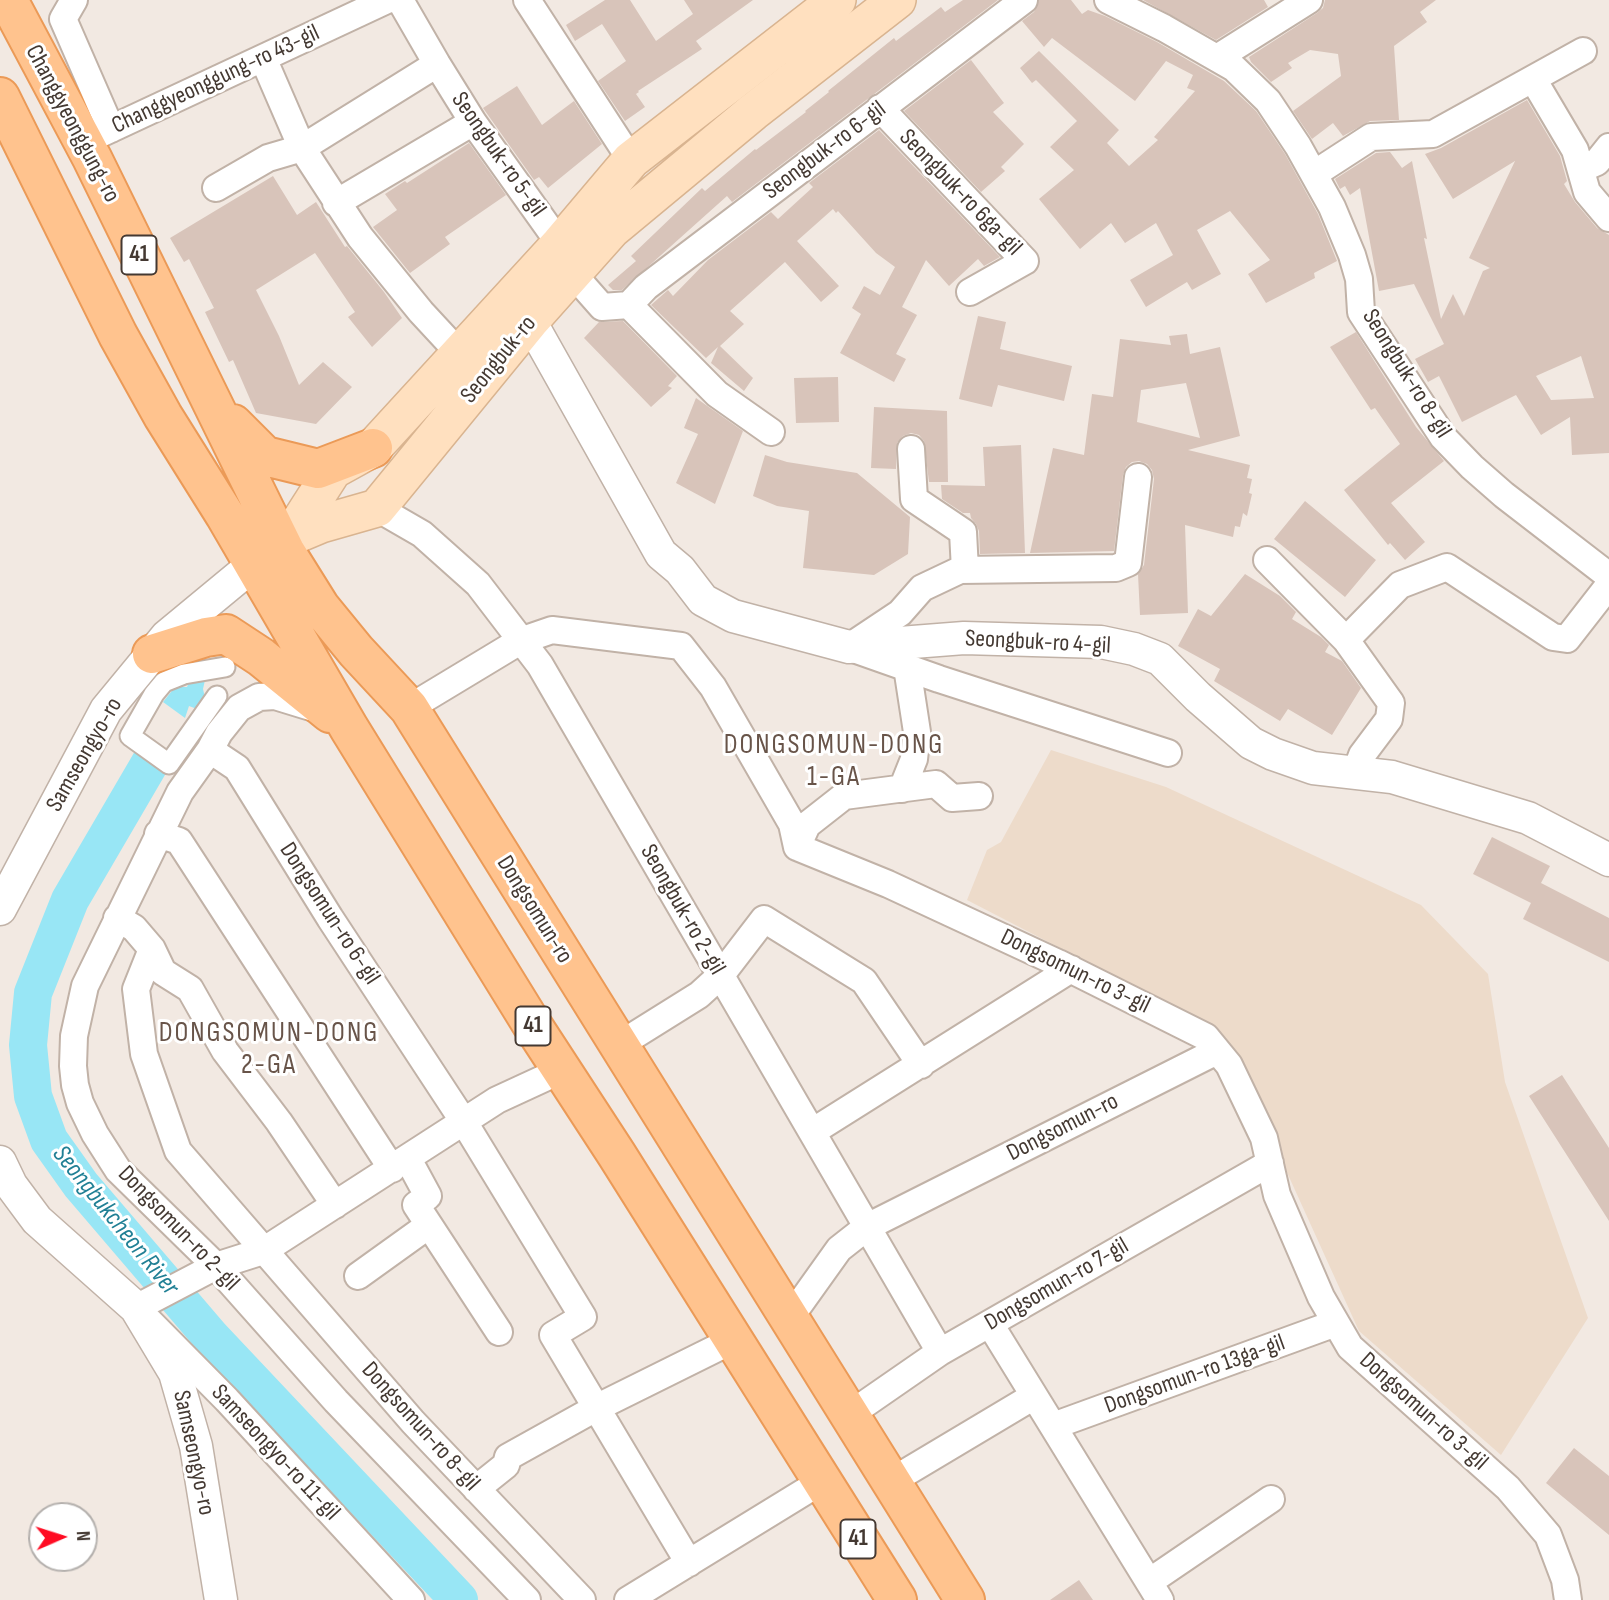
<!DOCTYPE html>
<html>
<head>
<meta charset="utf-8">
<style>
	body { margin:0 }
	#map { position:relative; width:1609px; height:1600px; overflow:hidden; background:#f2e9e2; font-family:"Sofia Sans Condensed",sans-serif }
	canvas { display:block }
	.north { position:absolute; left:28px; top:1502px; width:70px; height:70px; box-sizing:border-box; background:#fff; border:2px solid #b4b0ad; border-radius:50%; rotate:87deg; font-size:19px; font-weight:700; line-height:28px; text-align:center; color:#443932 }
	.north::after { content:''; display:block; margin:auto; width:24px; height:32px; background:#ff0c23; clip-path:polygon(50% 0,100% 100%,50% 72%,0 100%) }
</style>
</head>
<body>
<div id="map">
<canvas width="1609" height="1600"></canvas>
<div class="north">N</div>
</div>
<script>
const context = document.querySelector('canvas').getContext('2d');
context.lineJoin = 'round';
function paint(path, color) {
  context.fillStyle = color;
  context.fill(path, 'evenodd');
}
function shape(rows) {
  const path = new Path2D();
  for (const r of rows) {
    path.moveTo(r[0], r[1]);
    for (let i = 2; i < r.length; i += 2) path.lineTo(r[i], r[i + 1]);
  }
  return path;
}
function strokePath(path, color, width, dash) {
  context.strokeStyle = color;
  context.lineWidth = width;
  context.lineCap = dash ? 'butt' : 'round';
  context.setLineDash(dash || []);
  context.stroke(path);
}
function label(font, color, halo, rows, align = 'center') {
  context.font = font + ' "Sofia Sans Condensed",sans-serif';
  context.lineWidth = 6;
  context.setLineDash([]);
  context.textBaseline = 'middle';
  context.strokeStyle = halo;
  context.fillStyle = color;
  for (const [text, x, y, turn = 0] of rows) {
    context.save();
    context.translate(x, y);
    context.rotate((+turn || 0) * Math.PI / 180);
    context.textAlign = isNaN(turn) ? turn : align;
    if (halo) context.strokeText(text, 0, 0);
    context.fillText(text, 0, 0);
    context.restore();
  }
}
paint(shape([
	[1051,750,1166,787,1421,905,1488,974,1505,1082,1588,1318,1501,1455,1359,1331,1280,1157,1240,1062,1215,1028,967,900,987,850,1001,842]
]), '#eddbca');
paint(shape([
	[203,677,205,680,203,689,206,702,197,709,189,706,185,718,163,702,175,687,187,687,190,680]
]), '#98e6f5');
strokePath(shape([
	[150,763,70,900,33,993,28,1045,33,1096,49,1140,81,1185,211,1337,459,1600]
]), '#98e6f5', 38);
paint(shape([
	[605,0,630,0,656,41,693,14,684,0,753,0,696,41,702,49,638,91,639,92,636,94,645,107,625,121,598,81,626,61,602,24,575,41,566,25],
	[963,0,998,0,732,202,727,196,622,290,613,290,608,285,636,261,631,256,702,188,705,191,755,149,756,150,806,112,805,111,829,92,828,91,894,38,896,41,941,7,945,12],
	[1039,0,1071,0,1082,14,1088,10,1105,16,1157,42,1224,81,1256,111,1285,154,1318,214,1337,261,1314,273,1315,278,1266,303,1248,274,1270,260,1230,211,1197,230,1221,274,1192,290,1187,282,1146,307,1130,280,1173,255,1156,223,1125,243,1111,223,1080,249,1039,199,1074,170,1050,147,1077,121,1036,80,1032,83,1020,68,1039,51,1119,130,1107,143,1129,166,1158,140,1154,137,1195,91,1187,88,1193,75,1166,61,1135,101,1052,38,1044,47,1022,21,1034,12],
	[1143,0,1264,0,1268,7,1216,40],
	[1325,0,1436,0,1420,12,1427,22,1394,46,1399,120,1370,121,1343,136,1333,123,1312,139,1293,111,1341,76,1338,54,1310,50,1288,63,1292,68,1271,82,1251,62,1249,57,1317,13,1323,8],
	[971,60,1004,103,993,112,1024,144,1001,167,1005,171,981,192,904,111],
	[517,86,542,125,574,101,602,144,548,188,539,177,534,180,483,108],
	[1527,100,1560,156,1567,181,1564,184,1575,202,1597,228,1609,235,1609,453,1572,455,1570,417,1541,435,1516,395,1462,422,1439,376,1428,382,1415,359,1444,344,1414,284,1379,291,1360,188,1350,195,1345,186,1340,189,1335,179,1376,153,1390,152,1402,168,1412,161,1427,239,1424,238,1441,319,1453,294,1464,316,1483,271,1490,268,1469,258,1515,161,1453,199,1425,154,1441,148],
	[1581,356,1594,398,1551,400,1536,376],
	[879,130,1000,257,984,266,978,259,949,286,926,260,902,307,917,315,896,354,906,359,894,382,840,353,861,314,852,308,864,286,880,295,895,267,876,253,838,211,836,213,833,209,797,241,839,286,821,302,785,262,730,311,744,324,720,346,753,378,744,391,711,363,718,347,706,358,651,305,668,290,673,296,708,260,771,212,778,219,813,187,809,183],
	[469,143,506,195,445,237,450,244,410,273,373,227,397,210,385,194,405,181,407,183],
	[273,176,297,215,316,202,345,247,347,246,384,292,402,318,372,347,348,317,355,312,315,253,256,290,279,336,299,385,323,362,352,387,316,424,256,413,233,360,229,362,205,312,214,308,189,259,184,262,170,238],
	[978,316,1006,322,1000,349,1072,366,1064,401,998,385,992,407,959,399],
	[623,321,677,376,668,386,672,388,651,407,584,338,599,322],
	[1356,332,1416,427,1444,461,1391,503,1425,542,1405,560,1390,543,1388,545,1344,490,1400,444,1375,408,1371,410,1330,347],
	[1187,334,1190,354,1220,347,1240,436,1188,450,1250,465,1247,478,1252,479,1249,493,1252,494,1247,516,1243,513,1240,527,1235,526,1233,537,1185,525,1188,613,1140,615,1138,574,1144,565,1154,479,1152,470,1147,464,1139,461,1132,462,1126,467,1123,475,1114,551,1030,553,1053,448,1084,455,1092,394,1113,397,1120,339,1171,345,1169,336],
	[1186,383,1200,438,1137,422,1141,390],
	[838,377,839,422,796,423,794,378],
	[696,398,743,431,715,504,676,483,698,434,684,428],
	[874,407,947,411,948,482,929,482,924,441,919,435,911,433,903,436,897,443,896,469,871,468],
	[1021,445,1025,553,980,554,979,531,976,524,971,518,970,513,963,513,942,499,941,485,985,486,983,447],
	[765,455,787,462,857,473,910,517,908,554,874,575,803,568,809,511,777,506,753,496],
	[1305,501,1376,560,1345,597,1274,539],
	[1245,574,1280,596,1296,612,1292,619,1321,637,1329,645,1325,652,1342,661,1361,688,1332,735,1288,709,1280,721,1214,681,1220,669,1178,646,1198,609,1211,616],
	[1492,837,1550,866,1541,883,1609,918,1609,962,1523,919,1531,903,1473,874],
	[1562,1075,1609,1148,1609,1221,1529,1096],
	[1574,1448,1609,1476,1609,1535,1546,1483],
	[1079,1580,1093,1600,1050,1600]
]), '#d8c4ba');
const pedestrian = shape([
	[217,696,169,764,130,736,154,694,164,682,184,674,225,667]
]);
const minor = shape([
	[74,0,63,19,111,129],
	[400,0,437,64,473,122,560,244],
	[527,0,631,160],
	[1108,0,1164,28,1234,68,1268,101,1298,146,1332,207,1352,255,1359,279,1361,312,1443,437,1472,467,1504,495,1609,576],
	[1217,58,1309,0],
	[437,64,302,148,360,237,421,312,459,353],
	[1533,79,1575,150,1587,192,1609,218],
	[880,108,1025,261,970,292],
	[83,142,387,0],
	[1581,169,1597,162,1609,147],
	[1314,174,1371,137,1433,134,1583,51],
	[216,188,268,158,302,148,263,58],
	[336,203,473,122],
	[572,273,602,307,629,305,646,287,1024,0],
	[629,305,717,394,771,432],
	[911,449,914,499,963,532,965,570],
	[377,508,422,534,478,584,540,665,940,1352],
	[1267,560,1346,640,1391,703,1389,719,1362,755,1356,771],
	[1346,640,1400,585,1447,567,1553,637,1567,639,1609,585],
	[849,647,900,613,922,588,960,570,1116,568,1128,563,1138,477],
	[851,648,939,679,1168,753],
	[314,708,275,696,259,697,239,708,219,733,210,750,180,792,85,986,74,1036,73,1066,75,1085,80,1103,95,1134,118,1170,216,1266,336,1401,527,1600],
	[409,708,520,641,552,630,681,646,713,687,792,824,797,847],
	[210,750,237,768,330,918,464,1122,583,1317,553,1335,689,1563],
	[902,789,914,759,917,732,907,667],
	[158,834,179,841,392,1169],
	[797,847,888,884,1058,963,1206,1037,1229,1065,1264,1138,1277,1195,1321,1297,1350,1347,1508,1488,1548,1535,1565,1580,1568,1600],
	[797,847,807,825,844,796,936,784,952,798,979,796],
	[117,918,134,928,152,949,163,972,190,989,225,1051,279,1122,335,1205],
	[152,949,136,989,144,1054,178,1151,413,1422,582,1600],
	[619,1045,699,995,721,975,764,919,864,981,921,1065],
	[812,1132,1071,969],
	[408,1159,428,1196,416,1205,499,1332],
	[358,1276,429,1225],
	[789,1319,839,1249,867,1227,1217,1051],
	[990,1324,1160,1600],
	[849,1415,940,1352,1270,1163],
	[1053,1426,1336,1323],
	[890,1482,1034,1396],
	[476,1489,506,1465,508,1457,596,1408,733,1340],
	[1149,1582,1271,1499],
	[411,1600,227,1400,136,1308,216,1266,263,1251,497,1100,562,1070],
	[628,1600,822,1481]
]);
const tertiary = shape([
	[530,321,661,554,680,570,703,600,733,616,849,647,964,638,1101,642,1134,649,1160,659,1198,697,1251,743,1273,754,1313,768,1392,777,1528,818,1609,860],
	[0,909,106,710,167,636,271,550],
	[0,1162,11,1185,37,1220,136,1308,175,1373,196,1446,221,1600]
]);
const secondary = shape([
	[290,537,321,524,377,508,530,321,612,229,753,112,897,0],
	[290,537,333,470,373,448,560,244,631,160,837,0]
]);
const primary = shape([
	[8,0,92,158,285,551,320,607,356,651,409,708,965,1600],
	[0,97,118,335,163,416,225,515,349,728,531,1023,617,1155,897,1600],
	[233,424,265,456,318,469,373,448],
	[152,654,206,637,226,634,261,657,330,713]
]);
strokePath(pedestrian, '#c1b2a7', 23);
strokePath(minor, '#c1b2a7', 30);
strokePath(tertiary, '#c1b2a7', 35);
strokePath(secondary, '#d9b490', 40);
strokePath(primary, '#eb9a57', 42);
strokePath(pedestrian, '#fff', 19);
strokePath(minor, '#fff', 26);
strokePath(tertiary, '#fff', 32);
strokePath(secondary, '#ffe0bf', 37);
strokePath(primary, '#ffc38e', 38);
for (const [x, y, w] of [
	[139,255,35],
	[533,1026,35],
	[858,1539,35]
]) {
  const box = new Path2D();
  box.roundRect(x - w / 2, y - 19.5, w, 39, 5);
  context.fillStyle = '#fff';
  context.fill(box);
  strokePath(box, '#443932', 2);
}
label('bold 23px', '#443932', null, [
	["41",139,255],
	["41",533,1026],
	["41",858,1539]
]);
label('24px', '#443932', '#fff', [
	["Changgyeonggung-ro 43-gil",216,80,-25],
	["Changgyeonggung-ro",72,124,62],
	["Seongbuk-ro 6-gil",825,151,-37],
	["Seongbuk-ro 5-gil",498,155,55],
	["Seongbuk-ro 6ga-gil",960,193,46],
	["Seongbuk-ro",499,360,-51],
	["Seongbuk-ro 8-gil",1406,374,58],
	["Seongbuk-ro 4-gil",1038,643,3],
	["Samseongyo-ro",85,755,-60],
	["Dongsomun-ro",534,910,58],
	["Seongbuk-ro 2-gil",682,910,60],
	["Dongsomun-ro 6-gil",329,914,57],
	["Dongsomun-ro 3-gil",1075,972,26],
	["Dongsomun-ro",1063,1128,-27],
	["Dongsomun-ro 2-gil",178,1229,46],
	["Dongsomun-ro 7-gil",1057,1285,-30],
	["Dongsomun-ro 13ga-gil",1195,1375,-20],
	["Dongsomun-ro 3-gil",1423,1412,42],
	["Dongsomun-ro 8-gil",420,1427,48],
	["Samseongyo-ro",193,1453,78],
	["Samseongyo-ro 11-gil",275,1453,47]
]);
label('italic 26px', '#218095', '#fff', [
	["Seongbukcheon River",115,1221,51]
]);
context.letterSpacing = '2px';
label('28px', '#685449', '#fff', [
	["DONGSOMUN-DONG",834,746],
	["1-GA",834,778],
	["DONGSOMUN-DONG",269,1034],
	["2-GA",269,1066]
]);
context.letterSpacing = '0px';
</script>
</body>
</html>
